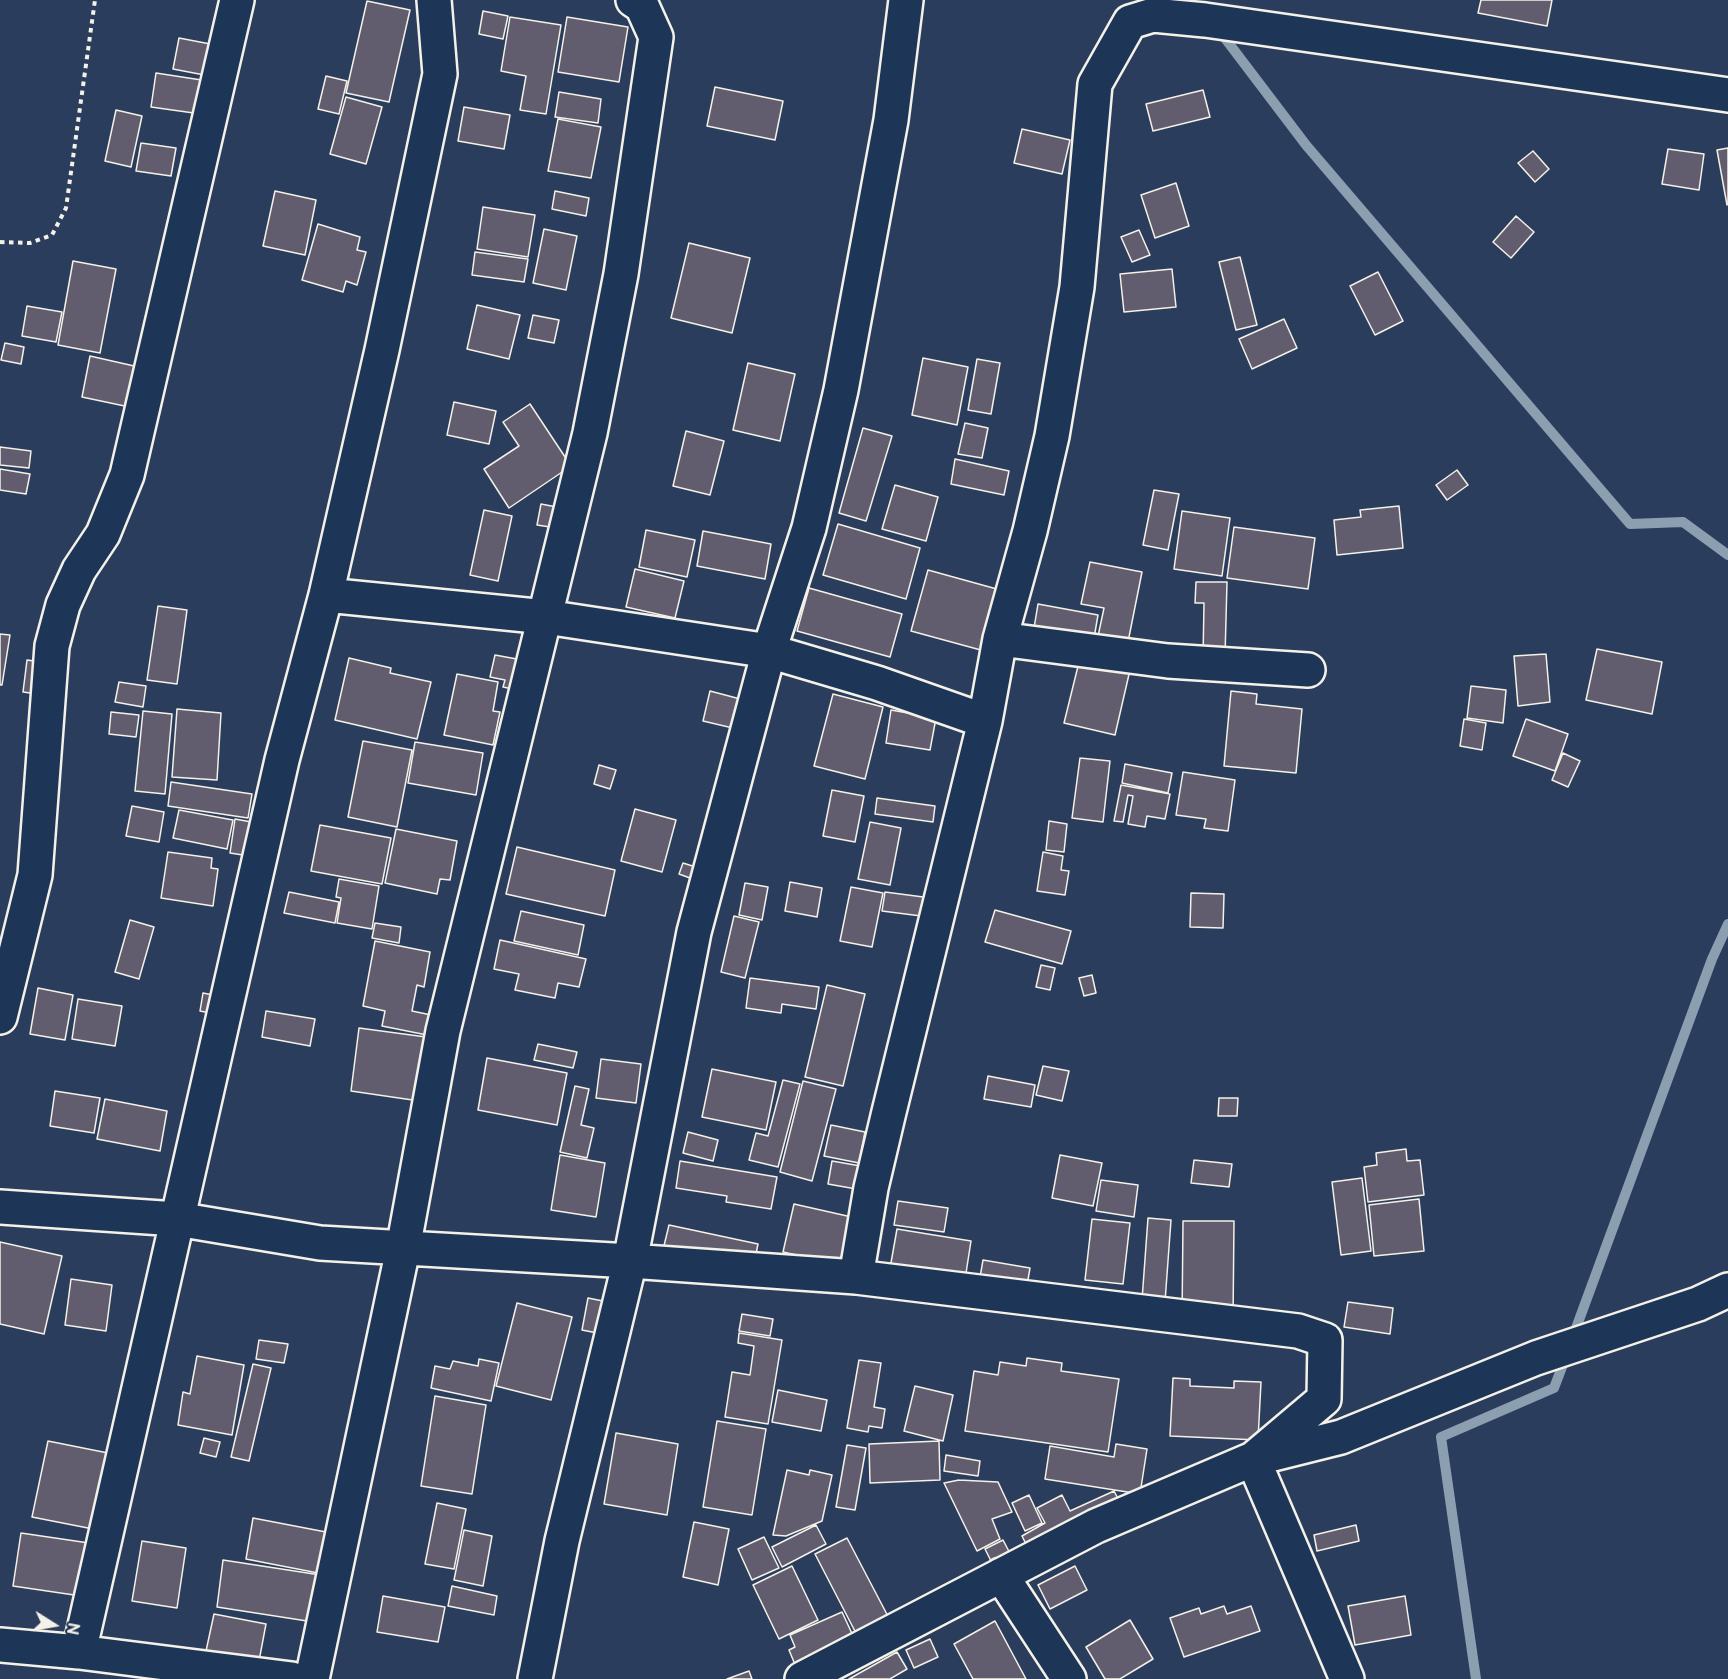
<!DOCTYPE html>
<html>
<head>
<meta charset="utf-8">
<style>
	body { margin:0 }
	#map { position:relative; width:1728px; height:1679px; overflow:hidden; background:#2b3d5c; font-family:"Balsamiq Sans",sans-serif }
	canvas { display:block }
	.north { position:absolute; left:24px; top:1595px; width:60px; height:60px; -webkit-text-stroke:4px #1d3557; paint-order:stroke; rotate:101deg; font-size:16px; font-weight:700; line-height:24px; text-align:center; color:#f4f1e8 }
	.north::after { content:''; display:block; margin:auto; width:21px; height:27px; background:#f4f1e8; clip-path:polygon(50% 0,100% 100%,50% 72%,0 100%) }
</style>
</head>
<body>
<div id="map">
<canvas width="1728" height="1679"></canvas>
<div class="north">N</div>
</div>
<script>
const context = document.querySelector('canvas').getContext('2d');
context.lineJoin = 'round';
function shape(rows) {
  const path = new Path2D();
  for (const r of rows) {
    path.moveTo(r[0], r[1]);
    for (let i = 2; i < r.length; i += 2) path.lineTo(r[i], r[i + 1]);
  }
  return path;
}
function strokePath(path, color, width, dash) {
  context.strokeStyle = color;
  context.lineWidth = width;
  context.lineCap = dash ? 'butt' : 'round';
  context.setLineDash(dash || []);
  context.stroke(path);
}
function paint(path, color) {
  context.fillStyle = color;
  context.fill(path, 'evenodd');
}
strokePath(shape([
	[1218,29,1306,145,1630,524,1683,522,1728,555],
	[1572,1339,1712,959,1728,924],
	[1476,1679,1441,1437,1554,1388,1567,1354]
]), '#8c9fb1', 10);
const building = shape([
	[1481,0,1552,0,1547,26,1478,13,1481,0],
	[367,1,410,10,389,102,346,93,367,1],
	[483,11,508,16,503,39,479,34,483,11],
	[510,17,561,25,546,114,520,110,526,76,501,71,510,17],
	[567,17,628,27,619,82,558,72,567,17],
	[179,38,226,47,220,78,173,69,179,38],
	[156,73,221,83,215,116,151,107,156,73],
	[326,76,347,81,339,114,318,109,326,76],
	[715,87,783,101,775,140,707,126,715,87],
	[1203,90,1210,117,1153,131,1146,104,1203,90],
	[559,92,601,99,598,123,555,117,559,92],
	[346,97,382,107,366,164,330,154,346,97],
	[464,107,510,115,504,149,458,141,464,107],
	[116,110,142,116,131,167,105,161,116,110],
	[558,119,601,127,591,178,548,171,558,119],
	[1022,129,1070,140,1062,174,1014,163,1022,129],
	[141,143,176,148,171,176,136,171,141,143],
	[1728,148,1728,204,1727,205,1717,150,1728,148],
	[1668,149,1704,154,1699,190,1662,184,1668,149],
	[1533,151,1549,169,1535,182,1518,163,1533,151],
	[1176,183,1189,226,1155,238,1141,195,1176,183],
	[275,191,316,200,305,255,263,246,275,191],
	[555,191,589,198,586,216,552,209,555,191],
	[483,207,535,215,528,257,477,249,483,207],
	[1516,216,1534,232,1511,258,1493,242,1516,216],
	[318,224,360,237,357,250,366,252,357,285,346,281,343,292,302,280,318,224],
	[544,229,577,236,566,290,533,283,544,229],
	[1139,230,1150,255,1132,262,1121,237,1139,230],
	[689,243,750,258,732,333,671,318,689,243],
	[475,252,528,259,524,282,472,275,475,252],
	[1240,257,1257,325,1236,330,1219,262,1240,257],
	[73,261,116,269,100,353,58,345,73,261],
	[1172,269,1176,307,1124,312,1120,274,1172,269],
	[1378,272,1403,321,1375,335,1350,286,1378,272],
	[477,305,520,315,509,359,467,349,477,305],
	[27,306,62,312,56,342,22,336,27,306],
	[533,315,559,320,554,343,528,338,533,315],
	[1284,319,1297,348,1252,369,1239,339,1284,319],
	[5,343,24,347,21,364,1,360,5,343],
	[90,356,143,368,134,408,82,397,90,356],
	[923,358,968,367,957,425,912,415,923,358],
	[977,359,1000,363,991,414,968,410,977,359],
	[748,363,795,374,780,441,733,430,748,363],
	[454,402,496,411,489,444,447,435,454,402],
	[530,404,571,466,509,508,484,469,519,446,503,422,530,404],
	[965,423,988,428,982,458,958,454,965,423],
	[863,428,892,436,866,521,839,513,863,428],
	[686,431,724,441,710,495,673,486,686,431],
	[0,447,31,451,29,468,0,465,0,447],
	[955,459,1009,471,1004,495,951,484,955,459],
	[0,469,30,474,26,494,0,490,0,469],
	[1457,470,1468,485,1447,500,1436,485,1457,470],
	[895,485,938,497,926,541,882,529,895,485],
	[1154,490,1179,494,1168,550,1143,545,1154,490],
	[541,504,567,509,563,529,537,525,541,504],
	[1399,506,1403,548,1337,555,1334,520,1361,517,1360,510,1399,506],
	[484,510,512,516,498,581,470,575,484,510],
	[1182,511,1230,518,1222,576,1174,569,1182,511],
	[838,524,920,548,906,599,823,575,838,524],
	[1234,527,1315,538,1308,589,1227,578,1234,527],
	[646,530,695,540,687,577,639,567,646,530],
	[703,531,771,544,765,579,697,566,703,531],
	[1090,562,1142,572,1127,647,1097,641,1104,608,1081,604,1090,562],
	[635,569,684,581,675,618,626,607,635,569],
	[928,570,1004,591,988,652,911,631,928,570],
	[1196,582,1227,582,1225,657,1203,658,1204,603,1195,603,1196,582],
	[809,588,902,614,890,657,797,631,809,588],
	[1038,604,1098,615,1093,644,1033,634,1038,604],
	[158,606,187,610,177,684,147,680,158,606],
	[0,634,10,635,2,685,0,685,0,634],
	[1597,649,1662,662,1652,714,1586,700,1597,649],
	[1546,654,1550,702,1518,706,1514,656,1546,654],
	[495,655,533,662,527,692,503,687,505,680,490,677,495,655],
	[349,658,391,668,390,673,431,682,417,739,335,720,349,658],
	[1080,658,1130,670,1115,735,1064,723,1080,658],
	[27,660,56,664,52,696,23,692,27,660],
	[457,674,498,682,493,711,500,712,493,745,444,735,457,674],
	[119,682,146,686,143,707,115,702,119,682],
	[1471,686,1506,690,1503,723,1467,718,1471,686],
	[710,691,744,700,737,729,703,721,710,691],
	[1231,691,1257,694,1256,704,1302,709,1296,773,1224,766,1231,691],
	[833,694,883,707,865,779,814,766,833,694],
	[177,709,221,713,217,780,172,777,177,709],
	[891,710,936,718,930,750,886,743,891,710],
	[143,711,172,714,165,794,135,791,143,711],
	[111,712,139,715,136,737,109,734,111,712],
	[1464,719,1486,723,1482,750,1460,746,1464,719],
	[1526,719,1568,734,1555,771,1513,756,1526,719],
	[363,741,412,750,397,827,348,817,363,741],
	[415,742,483,753,476,795,408,783,415,742],
	[1563,753,1580,761,1568,787,1552,780,1563,753],
	[1080,758,1110,761,1103,822,1072,818,1080,758],
	[1125,764,1172,773,1168,793,1122,783,1125,764],
	[599,765,616,770,610,789,594,784,599,765],
	[1183,772,1235,780,1228,831,1204,828,1206,819,1176,815,1183,772],
	[171,782,252,794,248,818,168,806,171,782],
	[1121,785,1170,794,1165,819,1147,816,1145,827,1128,824,1133,796,1128,795,1123,822,1114,821,1121,785],
	[832,790,864,796,855,842,823,836,832,790],
	[877,798,935,806,933,822,875,814,877,798],
	[132,806,164,812,159,842,126,836,132,806],
	[635,809,676,820,662,872,621,861,635,809],
	[179,810,233,820,227,849,173,838,179,810],
	[235,819,268,825,262,858,230,853,235,819],
	[1049,821,1067,824,1064,852,1046,850,1049,821],
	[870,822,901,828,890,885,858,879,870,822],
	[320,825,391,838,382,884,311,871,320,825],
	[396,829,457,841,450,880,440,879,437,894,385,883,396,829],
	[517,847,615,870,605,916,506,894,517,847],
	[168,852,212,858,211,868,218,869,213,906,161,898,168,852],
	[1043,852,1063,856,1061,870,1069,871,1065,895,1037,891,1043,852],
	[683,863,702,869,698,881,679,874,683,863],
	[339,879,379,886,372,929,337,923,341,898,336,897,339,879],
	[790,882,822,888,817,917,785,911,790,882],
	[745,883,768,887,762,920,739,915,745,883],
	[851,887,883,893,872,947,840,941,851,887],
	[289,892,339,902,335,923,284,913,289,892],
	[885,892,931,898,929,917,882,911,885,892],
	[1191,893,1224,894,1223,928,1190,927,1191,893],
	[995,910,1071,931,1062,964,985,942,995,910],
	[521,911,584,925,578,955,514,941,521,911],
	[734,916,759,922,745,978,721,972,734,916],
	[130,920,154,927,139,979,115,972,130,920],
	[375,923,401,927,399,943,372,938,375,923],
	[500,940,586,959,579,987,558,983,555,998,515,990,519,974,494,969,500,940],
	[375,941,430,952,424,987,417,985,412,1011,436,1016,432,1036,382,1026,385,1011,363,1006,375,941],
	[1041,965,1055,968,1050,990,1036,987,1041,965],
	[1092,975,1096,993,1084,996,1079,978,1092,975],
	[750,978,819,987,816,1009,782,1004,781,1013,746,1008,750,978],
	[827,985,865,994,843,1086,805,1077,827,985],
	[38,988,73,995,65,1040,30,1034,38,988],
	[203,993,233,999,229,1017,200,1011,203,993],
	[78,999,122,1006,115,1046,72,1039,78,999],
	[266,1011,315,1019,310,1046,262,1037,266,1011],
	[359,1028,441,1039,433,1103,351,1091,359,1028],
	[538,1044,577,1052,573,1068,534,1060,538,1044],
	[487,1058,567,1073,557,1125,478,1110,487,1058],
	[601,1059,641,1064,636,1103,596,1098,601,1059],
	[1043,1066,1069,1071,1062,1101,1036,1095,1043,1066],
	[712,1069,776,1082,766,1130,702,1117,712,1069],
	[988,1076,1035,1085,1031,1107,984,1099,988,1076],
	[783,1080,800,1084,778,1167,749,1160,756,1133,768,1136,783,1080],
	[803,1081,836,1089,812,1181,780,1172,803,1081],
	[575,1086,589,1089,581,1125,594,1128,587,1158,560,1152,575,1086],
	[55,1091,100,1098,94,1133,50,1126,55,1091],
	[1219,1098,1238,1098,1237,1116,1218,1116,1219,1098],
	[105,1099,167,1111,160,1151,97,1139,105,1099],
	[831,1125,865,1132,859,1163,824,1156,831,1125],
	[688,1132,718,1140,713,1161,683,1153,688,1132],
	[1406,1149,1407,1161,1420,1160,1424,1195,1368,1202,1364,1167,1377,1165,1376,1153,1406,1149],
	[560,1155,605,1163,596,1217,551,1210,560,1155],
	[1060,1155,1102,1163,1093,1206,1052,1198,1060,1155],
	[1194,1160,1232,1164,1229,1187,1191,1183,1194,1160],
	[680,1161,777,1177,771,1209,726,1202,727,1196,676,1188,680,1161],
	[832,1161,878,1169,873,1192,828,1184,832,1161],
	[1362,1178,1371,1251,1341,1255,1332,1182,1362,1178],
	[1101,1180,1138,1185,1134,1217,1096,1211,1101,1180],
	[1419,1199,1424,1251,1374,1256,1369,1205,1419,1199],
	[898,1201,948,1208,944,1232,894,1225,898,1201],
	[794,1204,856,1218,845,1266,783,1252,794,1204],
	[1148,1218,1171,1220,1165,1302,1142,1300,1148,1218],
	[1092,1219,1130,1223,1123,1284,1085,1280,1092,1219],
	[1183,1221,1234,1221,1233,1321,1182,1320,1183,1221],
	[669,1225,758,1244,752,1274,662,1254,669,1225],
	[897,1229,971,1241,964,1286,889,1274,897,1229],
	[0,1242,62,1256,44,1334,0,1324,0,1242],
	[983,1260,1030,1268,1025,1297,978,1289,983,1260],
	[71,1279,112,1285,106,1331,65,1325,71,1279],
	[588,1298,613,1303,607,1335,582,1330,588,1298],
	[1348,1302,1393,1308,1390,1334,1344,1327,1348,1302],
	[517,1303,572,1317,551,1400,496,1386,517,1303],
	[742,1314,773,1319,770,1336,739,1331,742,1314],
	[739,1333,782,1340,768,1424,725,1417,732,1372,750,1375,754,1346,738,1343,739,1333],
	[259,1340,288,1344,284,1363,256,1359,259,1340],
	[197,1356,244,1365,232,1435,178,1425,183,1392,190,1394,197,1356],
	[1027,1358,1062,1363,1061,1371,1119,1379,1108,1452,965,1431,974,1371,998,1375,1000,1362,1026,1366,1027,1358],
	[479,1359,499,1363,491,1401,431,1388,435,1366,450,1369,453,1361,478,1366,479,1359],
	[859,1360,881,1363,874,1407,885,1409,882,1428,869,1426,868,1432,847,1428,859,1360],
	[253,1364,271,1368,249,1461,231,1457,253,1364],
	[1173,1378,1190,1379,1190,1386,1234,1388,1234,1381,1261,1382,1258,1440,1170,1436,1173,1378],
	[915,1386,953,1395,943,1441,904,1431,915,1386],
	[778,1390,827,1400,821,1431,772,1422,778,1390],
	[435,1396,486,1405,472,1494,421,1486,435,1396],
	[717,1421,766,1429,752,1515,703,1507,717,1421],
	[616,1433,678,1444,667,1515,604,1504,616,1433],
	[204,1438,220,1442,216,1457,200,1453,204,1438],
	[48,1441,108,1453,93,1529,32,1517,48,1441],
	[939,1441,940,1480,870,1483,869,1444,939,1441],
	[1116,1444,1147,1449,1140,1494,1045,1479,1050,1446,1114,1457,1116,1444],
	[847,1445,866,1448,855,1510,836,1507,847,1445],
	[946,1455,980,1461,978,1476,944,1471,946,1455],
	[787,1470,809,1475,810,1470,832,1475,822,1521,786,1536,773,1535,787,1470],
	[959,1480,998,1482,1012,1512,992,1519,1000,1539,977,1551,944,1483,959,1480],
	[1114,1491,1123,1508,1032,1556,1022,1536,1045,1523,1037,1508,1062,1495,1070,1511,1114,1491],
	[1029,1495,1042,1523,1025,1531,1012,1503,1029,1495],
	[437,1503,466,1509,454,1569,425,1564,437,1503],
	[253,1518,326,1532,318,1573,246,1559,253,1518],
	[694,1522,729,1529,718,1585,683,1577,694,1522],
	[816,1525,826,1544,782,1567,772,1547,816,1525],
	[1356,1525,1359,1541,1317,1551,1314,1535,1356,1525],
	[464,1530,492,1536,483,1586,454,1580,464,1530],
	[21,1533,89,1543,81,1596,13,1586,21,1533],
	[764,1537,779,1568,752,1580,738,1549,764,1537],
	[847,1538,891,1622,859,1639,815,1554,847,1538],
	[1003,1540,1014,1561,996,1571,985,1549,1003,1540],
	[142,1541,186,1548,177,1608,132,1601,142,1541],
	[223,1560,327,1576,320,1623,217,1607,223,1560],
	[792,1566,818,1620,779,1639,753,1585,792,1566],
	[1075,1566,1087,1590,1050,1609,1038,1585,1075,1566],
	[452,1586,497,1596,494,1615,448,1606,452,1586],
	[383,1596,445,1607,438,1642,377,1632,383,1596],
	[1405,1596,1411,1635,1355,1645,1348,1606,1405,1596],
	[1224,1606,1227,1614,1251,1606,1260,1631,1184,1657,1170,1618,1199,1608,1201,1614,1224,1606],
	[842,1612,855,1640,796,1667,789,1650,795,1647,790,1635,842,1612],
	[214,1614,266,1624,259,1661,206,1651,214,1614],
	[1130,1620,1153,1659,1120,1679,1105,1679,1086,1647,1130,1620],
	[995,1621,1026,1679,973,1679,954,1644,995,1621],
	[930,1639,938,1657,914,1668,906,1650,930,1639],
	[897,1652,907,1669,890,1679,849,1679,897,1652],
	[749,1671,752,1679,727,1679,749,1671]
]);
paint(building, '#615d6e');
strokePath(building, '#f4f1e8', 1.5);
const minor = shape([
	[326,595,546,617,769,651,877,683,985,721],
	[1000,639,1168,661,1308,670],
	[0,1017,35,875,52,646,63,605,79,570,103,534,127,475,237,0],
	[0,1207,177,1219,320,1243,630,1261,856,1277,1298,1331,1325,1340,1324,1399,1253,1459,1096,1526,802,1679],
	[856,1277,871,1188,888,1116,985,721,1000,639,1030,531,1052,436,1077,287,1095,84,1130,22,1153,15,1205,20,1728,95],
	[1001,1575,1069,1679],
	[0,1645,79,1652,292,1679],
	[79,1652,282,760,326,595,382,350,440,74,434,0],
	[312,1679,403,1249,443,1031,590,433,621,274,656,37,642,6,633,0],
	[535,1679,562,1541,630,1261,694,932,769,651,809,528,841,390,891,120,906,0],
	[1347,1679,1253,1459,1341,1437,1536,1358,1698,1304,1728,1290]
]);
strokePath(minor, '#f4f1e8', 38);
strokePath(shape([
	[0,242,30,243,52,235,66,208,95,0]
]), '#f4f1e8', 4, [4.5, 4.5]);
strokePath(minor, '#1d3557', 33);
</script>
</body>
</html>
